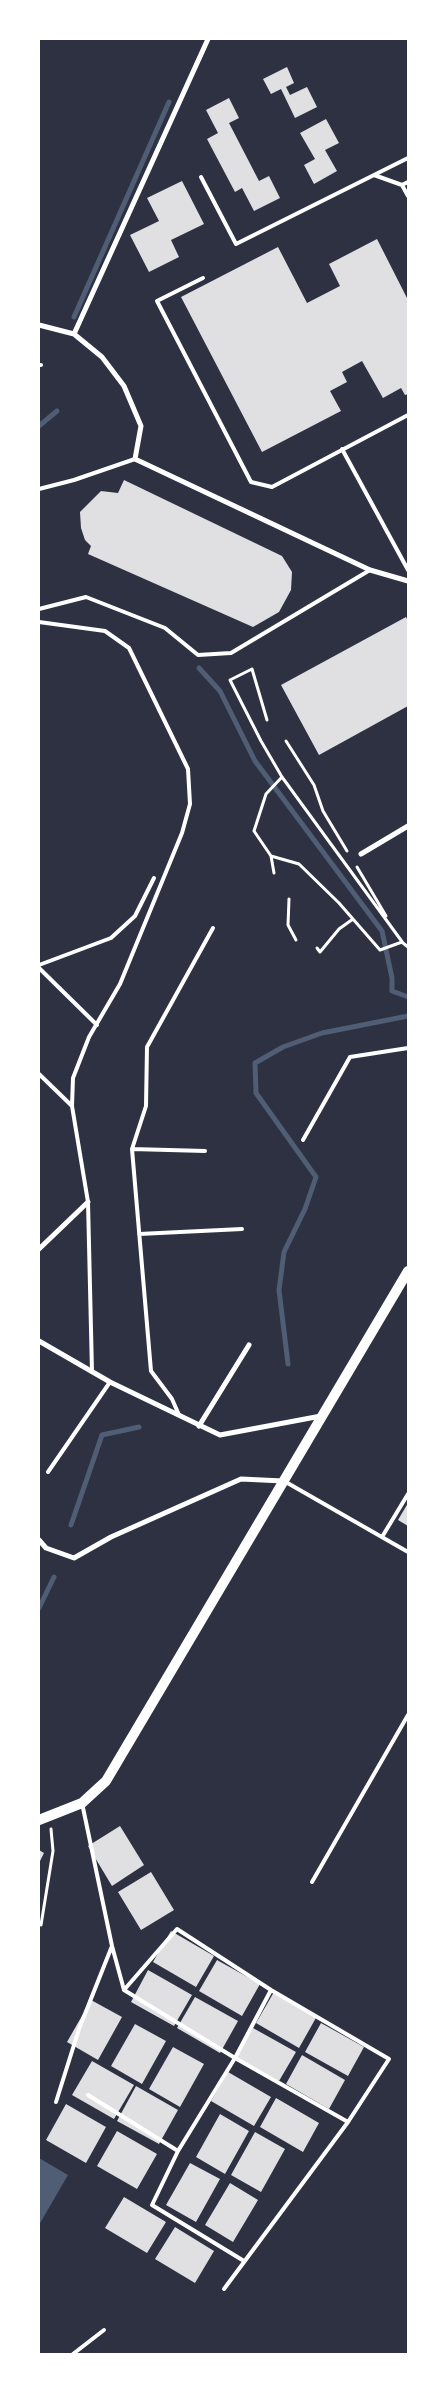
<!DOCTYPE html>
<html>
<head>
<meta charset="utf-8">
<style>
	body { margin:0 }
	#map { position:relative; width:447px; height:2393px; overflow:hidden; background:#2d3142; font-family:"Libre Baskerville",serif }
	canvas { display:block }
	.frame { position:absolute; inset:0; border:40px solid #fff; pointer-events:none }
</style>
</head>
<body>
<div id="map">
<canvas width="447" height="2393"></canvas>
<div class="frame"></div>
</div>
<script>
const context = document.querySelector('canvas').getContext('2d');
context.lineJoin = 'round';
function paint(path, color) {
  context.fillStyle = color;
  context.fill(path, 'evenodd');
}
function shape(rows) {
  const path = new Path2D();
  for (const r of rows) {
    path.moveTo(r[0], r[1]);
    for (let i = 2; i < r.length; i += 2) path.lineTo(r[i], r[i + 1]);
  }
  return path;
}
function strokePath(path, color, width, dash) {
  context.strokeStyle = color;
  context.lineWidth = width;
  context.lineCap = dash ? 'butt' : 'round';
  context.setLineDash(dash || []);
  context.stroke(path);
}
paint(shape([
	[39,2158,68,2175,39,2225]
]), '#4f5d75');
strokePath(shape([
	[74,317,169,102],
	[39,426,57,411],
	[199,668,220,691,255,761,382,931,392,978,392,991,408,997],
	[288,1364,279,1290,284,1252,305,1209,316,1177,256,1093,255,1063,283,1047,322,1033,408,1016],
	[71,1525,102,1435,139,1427],
	[39,1608,54,1577]
]), '#4f5d75', 5);
paint(shape([
	[287,67,294,83,286,87,290,95,307,87,317,107,295,118,281,89,271,94,263,79],
	[229,98,239,118,229,123,259,181,269,176,280,198,254,211,242,188,235,192,207,139,218,133,206,110],
	[326,119,339,143,325,150,337,171,314,184,304,165,315,159,300,133],
	[182,181,204,224,171,240,179,257,149,272,130,235,159,221,147,198],
	[377,239,408,300,408,394,405,395,401,388,383,398,362,361,342,372,347,382,330,391,341,411,262,452,181,297,278,247,307,303,340,286,329,264],
	[124,480,282,556,292,572,291,590,279,612,253,627,88,554,91,546,85,540,81,528,80,512,101,491,118,493],
	[406,617,408,621,408,706,319,755,281,685],
	[408,1503,408,1526,398,1520],
	[120,1826,144,1865,112,1886,88,1846],
	[39,1850,44,1853,39,1863],
	[151,1872,174,1910,141,1930,118,1892],
	[171,1931,214,1956,196,1987,153,1962],
	[217,1960,260,1984,242,2016,199,1991],
	[148,1970,192,1995,174,2026,131,2002],
	[274,1992,317,2016,299,2048,256,2023],
	[195,1997,238,2021,220,2053,177,2028],
	[91,2000,122,2017,98,2060,67,2042],
	[321,2023,364,2047,348,2076,305,2052],
	[135,2024,166,2041,142,2084,111,2066],
	[253,2028,296,2052,279,2081,236,2057],
	[173,2047,204,2064,180,2107,149,2089],
	[302,2055,345,2080,329,2109,286,2084],
	[92,2061,134,2085,114,2119,72,2095],
	[228,2072,271,2097,254,2126,211,2101],
	[136,2086,178,2110,159,2144,117,2121],
	[276,2098,319,2123,303,2152,260,2127],
	[66,2104,106,2127,86,2163,46,2140],
	[220,2114,249,2131,225,2174,196,2157],
	[117,2131,157,2154,137,2189,97,2166],
	[255,2132,285,2149,261,2192,231,2175],
	[190,2163,220,2179,196,2222,166,2205],
	[230,2183,258,2200,233,2242,205,2225],
	[124,2197,166,2222,147,2253,105,2228],
	[175,2227,214,2251,195,2283,155,2259]
]), '#e0e0e3');
strokePath(shape([
	[267,720,252,669,230,680,261,741,282,777,403,943,408,947],
	[286,741,314,785,323,811,347,851],
	[282,777,266,794,254,831,271,856,299,864,339,903,380,950,402,942],
	[271,856,274,873],
	[357,867,386,916],
	[289,899,288,925,296,940],
	[317,948,320,952,339,929,353,919],
	[41,1925,53,1851,51,1829]
]), '#fff', 3);
strokePath(shape([
	[374,175,402,185],
	[201,177,236,244,408,158],
	[408,182,402,185,408,196],
	[203,278,157,301,251,482,272,487,408,415],
	[39,365,41,365],
	[342,449,408,570],
	[39,489,74,480,135,459],
	[39,609,86,597,165,628,198,655,231,653,370,570],
	[39,622,105,631,129,648,188,769,190,804,182,833,120,984,89,1037,73,1078,72,1106,88,1202,92,1372],
	[39,965,111,938,135,916,154,878],
	[39,968,97,1025],
	[39,1074,72,1106],
	[303,1140,350,1057,408,1048],
	[132,1149,205,1151],
	[139,1234,242,1229],
	[179,1415,172,1399,151,1371,132,1149,146,1106,147,1047,213,928],
	[48,1472,110,1382],
	[284,1481,408,1552],
	[382,1537,408,1494],
	[82,1803,112,1946,124,1990,235,2058,348,2122],
	[312,1882,408,1715],
	[124,1990,177,1929,271,1990,389,2059,348,2122,224,2289],
	[88,2095,178,2151],
	[56,2102,79,2029,112,1946],
	[244,2261,152,2205,178,2151,235,2058,271,1990],
	[73,2354,104,2330]
]), '#fff', 4);
strokePath(shape([
	[39,325,74,334,102,357,124,386,141,426,135,459,370,570,408,581],
	[74,334,208,39],
	[361,854,408,826],
	[39,1249,88,1202],
	[39,1341,110,1382,220,1435,321,1416],
	[199,1426,249,1345],
	[39,1540,46,1548,74,1558,111,1537,241,1479,283,1481]
]), '#fff', 5);
strokePath(shape([
	[39,1820,82,1803,106,1781,408,1271]
]), '#fff', 10);
</script>
</body>
</html>
